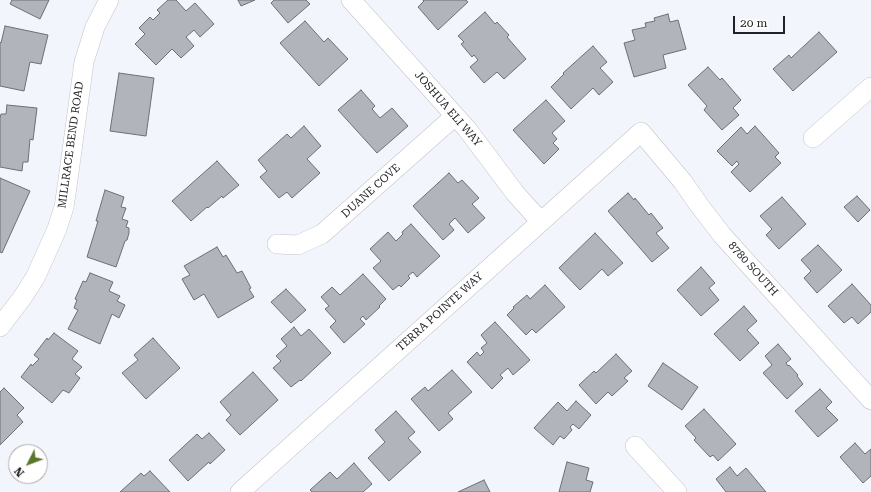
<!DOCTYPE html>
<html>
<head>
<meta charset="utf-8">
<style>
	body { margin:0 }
	#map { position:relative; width:871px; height:492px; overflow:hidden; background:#f3f5fc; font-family:"Roboto Serif",serif }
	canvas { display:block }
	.north { position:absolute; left:8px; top:444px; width:40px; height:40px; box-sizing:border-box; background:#fff; border:1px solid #a6a7a8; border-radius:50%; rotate:228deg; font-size:11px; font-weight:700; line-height:16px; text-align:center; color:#212225 }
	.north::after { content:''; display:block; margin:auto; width:14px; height:18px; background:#5a772b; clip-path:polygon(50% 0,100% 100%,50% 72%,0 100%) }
	.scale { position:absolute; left:733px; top:16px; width:52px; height:18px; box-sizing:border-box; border:2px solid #212225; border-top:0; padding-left:5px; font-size:12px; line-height:14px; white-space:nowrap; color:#212225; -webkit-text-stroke:3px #fff; paint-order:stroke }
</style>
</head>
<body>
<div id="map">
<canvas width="871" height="492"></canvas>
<div class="north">N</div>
<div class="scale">20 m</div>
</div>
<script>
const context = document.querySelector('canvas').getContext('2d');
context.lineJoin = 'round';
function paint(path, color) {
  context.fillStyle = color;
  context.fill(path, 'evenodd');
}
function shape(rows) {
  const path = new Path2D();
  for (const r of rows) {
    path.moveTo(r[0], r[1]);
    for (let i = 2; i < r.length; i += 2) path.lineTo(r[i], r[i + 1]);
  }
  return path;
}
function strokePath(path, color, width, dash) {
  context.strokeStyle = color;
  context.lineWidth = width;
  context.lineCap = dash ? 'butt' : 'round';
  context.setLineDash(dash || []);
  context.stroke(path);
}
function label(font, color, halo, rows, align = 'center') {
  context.font = font + ' "Roboto Serif",serif';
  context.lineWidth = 4;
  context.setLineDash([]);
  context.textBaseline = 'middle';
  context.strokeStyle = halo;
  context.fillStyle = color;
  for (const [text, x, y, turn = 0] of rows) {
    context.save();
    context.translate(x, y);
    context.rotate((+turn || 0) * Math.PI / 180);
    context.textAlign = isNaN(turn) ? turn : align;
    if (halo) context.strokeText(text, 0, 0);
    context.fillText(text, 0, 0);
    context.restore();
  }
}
const building = shape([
	[12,0,49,0,40,19,10,4,12,0],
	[168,0,176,0,186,11,195,3,214,24,200,37,194,30,186,37,194,46,181,58,172,49,156,65,135,44,145,34,139,28,150,17,153,20,160,13,157,10,168,0],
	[238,0,255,0,241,6,238,0],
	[274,0,306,0,310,4,288,23,271,3,274,0],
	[423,0,466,0,468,2,438,30,418,7,424,1,423,0],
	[485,12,495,24,497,22,509,35,507,37,526,59,504,79,497,72,484,83,470,67,478,60,474,55,472,57,461,44,464,42,458,36,485,12],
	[668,14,670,22,678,20,686,49,663,55,666,68,634,77,624,43,635,40,632,30,646,27,645,23,655,21,654,18,668,14],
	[305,21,324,42,328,38,348,59,319,86,280,43,305,21],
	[5,26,48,35,41,64,30,62,24,91,0,86,0,42,1,43,5,26],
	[819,32,837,52,793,91,773,69,789,55,791,58,819,32],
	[593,46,607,62,600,68,613,82,599,95,593,88,571,109,551,87,564,74,563,73,593,46],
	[708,67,720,80,722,78,741,100,733,108,739,115,722,130,704,110,707,106,688,85,708,67],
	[119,73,154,78,146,136,110,131,119,73],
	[361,90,375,106,372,109,380,118,392,108,408,126,377,153,338,110,361,90],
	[546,100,565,121,552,133,557,139,553,143,559,149,544,164,513,130,546,100],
	[7,105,37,108,33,140,30,139,28,162,23,162,22,171,0,167,0,118,1,114,6,114,7,105],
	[304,126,321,146,307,159,320,173,292,198,287,192,279,198,260,177,267,171,258,160,287,134,291,138,304,126],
	[755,126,779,153,775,157,781,163,750,192,731,172,739,164,737,161,732,166,717,151,741,127,747,134,755,126],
	[217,161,239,185,223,198,222,196,208,208,207,207,191,221,172,201,217,161],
	[449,173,458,183,462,180,479,198,472,204,485,218,468,233,455,218,449,224,454,230,443,240,413,206,449,173],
	[0,178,30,191,2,253,0,252,0,178],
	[105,190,124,197,121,207,126,208,122,219,128,221,126,227,129,228,129,233,127,240,125,241,116,267,87,257,95,231,98,221,96,221,105,190],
	[628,193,634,200,635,198,649,215,651,213,663,228,656,233,669,248,652,262,608,211,628,193],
	[857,196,870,210,858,222,844,207,857,196],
	[782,197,806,224,779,249,766,235,772,229,760,216,782,197],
	[411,224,440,256,417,277,413,272,408,276,410,278,401,287,399,285,393,290,373,268,381,261,370,249,388,232,396,241,403,234,402,232,411,224],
	[595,233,623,263,608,276,602,269,580,290,559,268,595,233],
	[818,245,842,270,817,293,804,278,811,271,801,260,818,245],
	[217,247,223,257,226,255,237,273,242,271,251,288,249,289,254,297,218,318,204,294,194,300,182,279,190,275,184,266,217,247],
	[701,267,715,283,709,288,719,300,701,316,677,290,701,267],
	[90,273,113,282,109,291,120,296,117,301,125,305,119,318,112,314,100,344,68,329,78,310,74,308,77,300,75,299,83,281,86,282,90,273],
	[363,274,386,299,379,306,380,307,366,320,363,316,360,319,365,324,344,343,330,327,336,321,325,309,329,306,321,297,332,287,340,295,363,274],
	[852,284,871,305,871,312,858,324,852,317,844,323,828,306,852,284],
	[545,285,565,307,536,333,532,329,526,335,507,315,514,308,513,307,527,295,530,299,545,285],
	[286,289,306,310,291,323,271,302,286,289],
	[744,306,757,321,747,330,759,343,740,361,714,334,744,306],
	[495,322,530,360,513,375,508,368,500,375,503,378,492,389,467,362,477,352,480,356,484,352,481,348,487,343,481,335,495,322],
	[294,327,301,336,309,329,331,353,301,381,300,380,291,387,273,368,281,361,276,356,287,346,281,339,294,327],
	[54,333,78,351,72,359,82,367,75,374,80,378,69,393,63,390,52,403,21,377,31,364,32,366,39,359,34,355,47,338,48,340,54,333],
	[153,338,180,368,146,399,122,373,138,360,134,355,153,338],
	[778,344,791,359,786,363,788,366,789,365,798,375,797,376,803,384,787,399,763,373,772,365,765,356,778,344],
	[616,354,632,371,624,378,628,381,612,396,608,392,596,404,579,385,594,371,596,373,616,354],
	[663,363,698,387,682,410,648,386,663,363],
	[452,370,472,392,448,413,453,419,439,431,411,399,425,387,428,391,452,370],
	[253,372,278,400,240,435,226,420,231,415,220,402,253,372],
	[4,388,24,408,17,415,23,422,0,445,0,392,4,388],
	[820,389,832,402,826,408,838,420,818,437,795,411,820,389],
	[576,401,591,415,579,429,573,424,570,427,572,430,564,439,560,436,553,445,534,428,558,402,567,411,576,401],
	[704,409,736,444,718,461,713,455,710,457,694,440,696,438,685,426,704,409],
	[396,411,415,432,408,438,421,452,389,481,368,458,385,442,375,430,396,411],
	[209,433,225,450,210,464,209,462,188,481,169,460,197,434,202,439,209,433],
	[855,443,865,454,871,449,871,476,863,483,840,457,855,443],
	[567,462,589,468,586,480,593,482,590,492,559,492,567,462],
	[354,463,372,484,363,492,312,492,310,490,330,472,337,479,354,463],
	[730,467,737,476,746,468,766,492,726,492,716,479,730,467],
	[150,471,170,492,120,492,141,473,144,476,150,471],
	[484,480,490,492,458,492,484,480]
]);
paint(building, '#b2b4bb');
strokePath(building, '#6e6f76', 1);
const minor = shape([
	[351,0,467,129,515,193,541,222],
	[813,138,871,87],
	[277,244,298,245,322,234,455,116],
	[0,327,22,298,35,278,57,229,64,207,67,187,84,62,95,27,109,0],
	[635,446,677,492],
	[240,492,641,132,683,182,699,205,722,235,871,400]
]);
strokePath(minor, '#c2c3cb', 20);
strokePath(minor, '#fff', 19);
label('11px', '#212225', '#fff', [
	["JOSHUA ELI WAY",448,109,49],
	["MILLRACE BEND ROAD",71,145,-82],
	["DUANE COVE",371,191,-42],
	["8780 SOUTH",753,269,48],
	["TERRA POINTE WAY",440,312,-42]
]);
</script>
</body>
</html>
